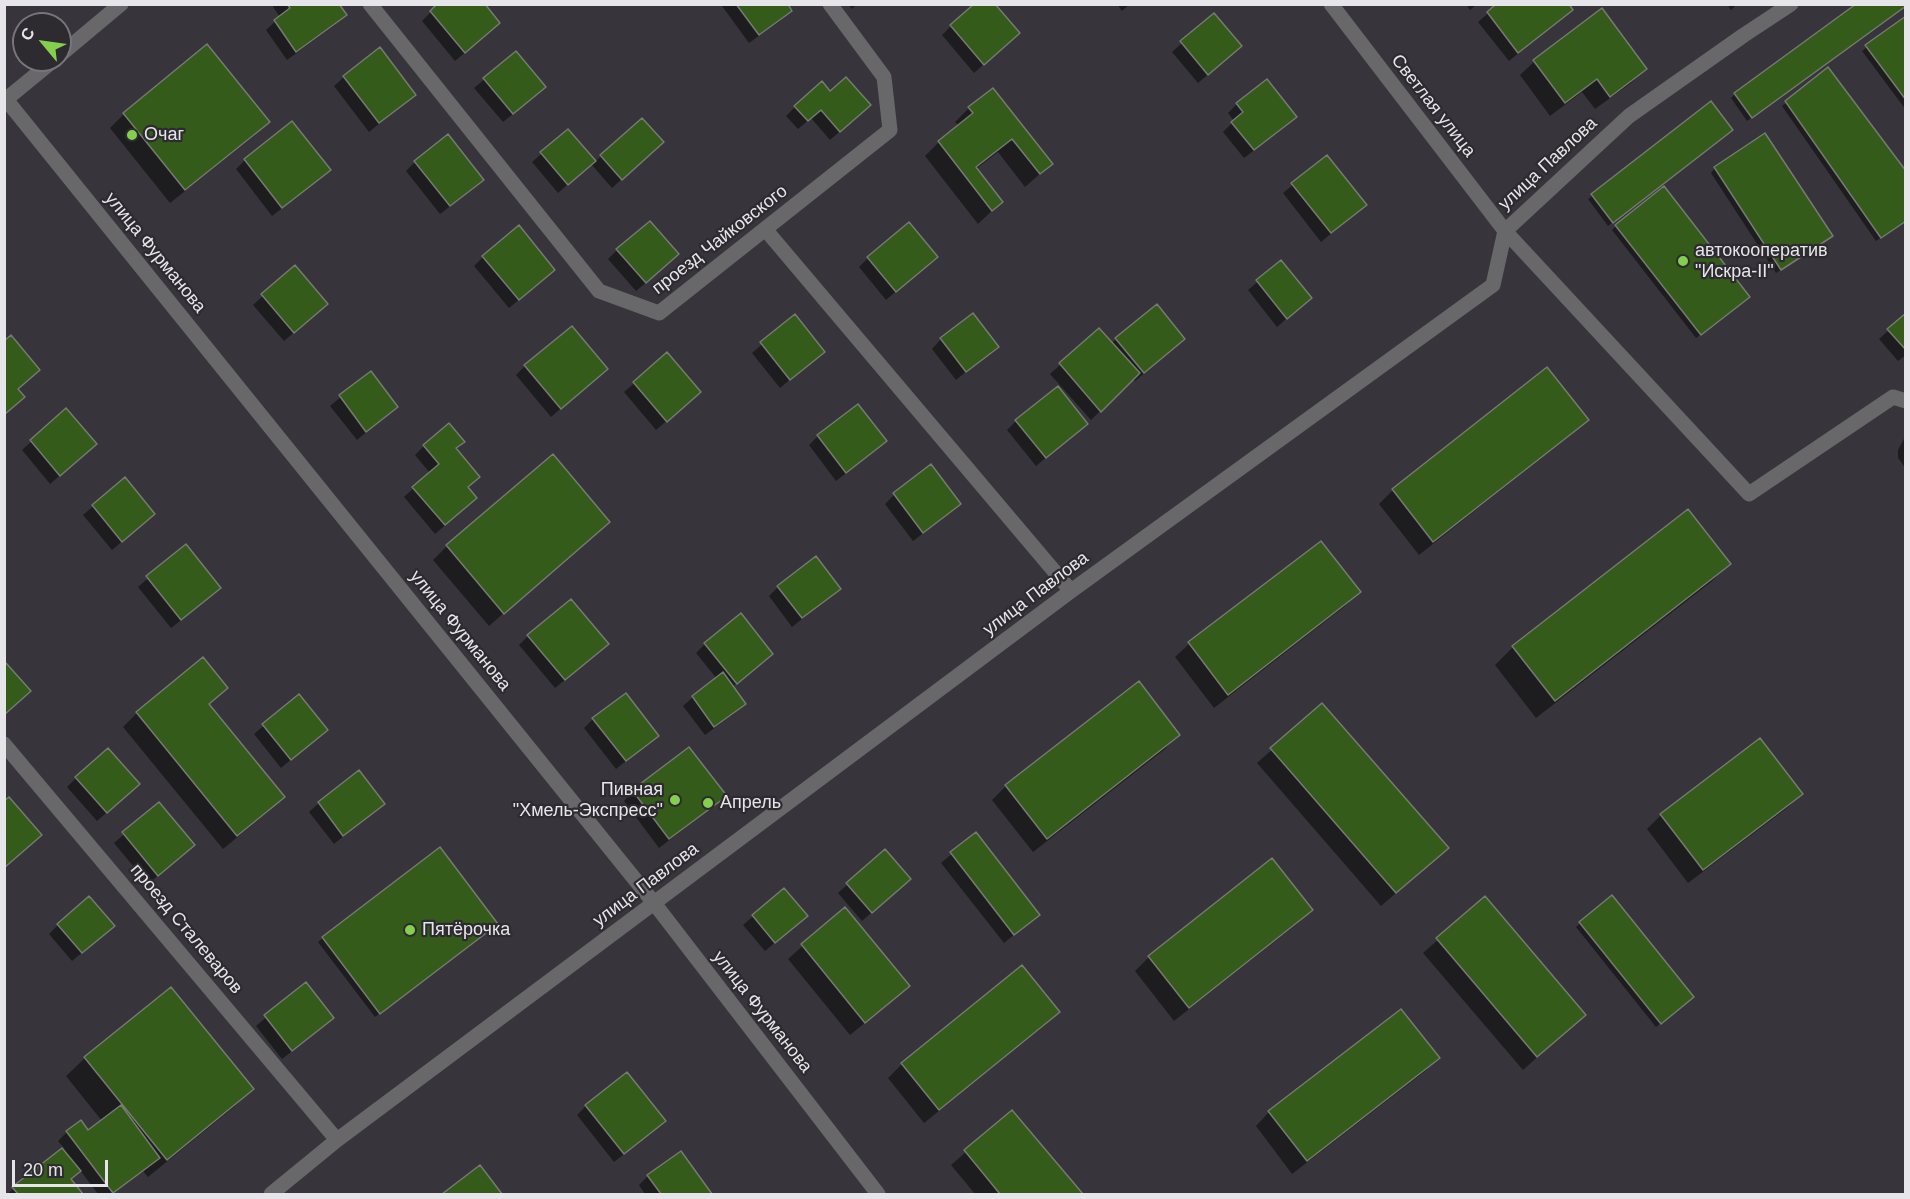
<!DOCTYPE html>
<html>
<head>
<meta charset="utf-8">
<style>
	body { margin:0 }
	#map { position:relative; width:1910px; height:1199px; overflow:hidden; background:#37353b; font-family:Arial,sans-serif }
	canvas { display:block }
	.frame { position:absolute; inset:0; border:6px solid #e6e5e9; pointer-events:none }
	.north { position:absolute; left:12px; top:12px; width:60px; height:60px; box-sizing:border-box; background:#2d2b30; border:2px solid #77757a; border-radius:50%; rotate:299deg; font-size:16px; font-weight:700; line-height:24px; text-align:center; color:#e6e5e9 }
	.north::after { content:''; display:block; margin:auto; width:21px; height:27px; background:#83d04f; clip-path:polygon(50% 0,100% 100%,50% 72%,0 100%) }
	.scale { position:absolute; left:12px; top:1160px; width:96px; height:27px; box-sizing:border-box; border:3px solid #e6e5e9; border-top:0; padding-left:8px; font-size:18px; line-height:21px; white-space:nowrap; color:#e6e5e9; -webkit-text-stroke:4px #2d2b30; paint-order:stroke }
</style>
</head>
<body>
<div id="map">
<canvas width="1910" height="1199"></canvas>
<div class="frame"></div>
<div class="north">С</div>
<div class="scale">20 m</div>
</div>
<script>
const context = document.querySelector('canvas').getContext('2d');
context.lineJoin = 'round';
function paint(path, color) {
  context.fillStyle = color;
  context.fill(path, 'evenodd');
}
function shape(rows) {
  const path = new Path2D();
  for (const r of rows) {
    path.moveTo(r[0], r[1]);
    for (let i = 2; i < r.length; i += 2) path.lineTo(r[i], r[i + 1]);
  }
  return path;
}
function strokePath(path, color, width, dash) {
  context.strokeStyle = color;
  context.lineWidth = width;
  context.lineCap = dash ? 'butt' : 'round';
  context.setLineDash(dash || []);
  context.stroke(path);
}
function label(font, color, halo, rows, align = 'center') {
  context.font = font + ' Arial,sans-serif';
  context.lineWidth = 4.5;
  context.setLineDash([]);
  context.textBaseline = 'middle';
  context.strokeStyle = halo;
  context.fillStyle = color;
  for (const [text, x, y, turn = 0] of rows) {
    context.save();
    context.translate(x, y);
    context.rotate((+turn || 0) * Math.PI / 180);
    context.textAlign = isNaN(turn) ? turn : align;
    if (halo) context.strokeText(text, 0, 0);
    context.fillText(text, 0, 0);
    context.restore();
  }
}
paint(shape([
	[275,4,338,4,345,15,336,24,287,60,266,30,280,17,273,7],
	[439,4,489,32,455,61,422,21],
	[724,4,786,4,790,10,781,20,749,43,722,6],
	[848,4,857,4,852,9],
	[1117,4,1130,4,1122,11],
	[1466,4,1477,4,1470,10],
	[1499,4,1571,10,1509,61,1478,22],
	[1727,4,1737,4,1731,10],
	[1906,6,1747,121,1731,98,1735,94],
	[1601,11,1645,69,1631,83,1595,109,1582,92,1550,116,1520,75,1534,62],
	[1214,15,1231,55,1198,83,1172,52],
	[1906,18,1906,110,1862,51],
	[951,26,1009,42,974,73,942,35],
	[207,46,268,122,254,136,170,203,110,128,124,114],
	[516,53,535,96,503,122,474,88],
	[1828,70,1906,221,1876,241,1782,106],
	[344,77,414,95,369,132,334,86],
	[830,93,860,114,830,140,811,118,798,129,786,116,795,107],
	[1711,103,1727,134,1608,226,1588,199],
	[1237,104,1295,117,1286,126,1244,158,1223,132,1234,121,1228,113],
	[969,108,1051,164,1025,187,998,152,976,169,1001,202,978,224,925,156,939,142,959,126,955,122],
	[568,131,595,162,601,156,652,151,612,188,591,164,558,193,532,162],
	[1327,157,1365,205,1321,242,1283,193],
	[245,160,319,179,272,216,236,169],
	[415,162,473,189,440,214,406,171],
	[1715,168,1827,240,1776,273,1711,173],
	[1616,226,1744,301,1696,338,1612,230],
	[617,250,668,264,636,291,608,259],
	[483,257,544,279,509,308,474,266],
	[936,257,886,300,859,267,868,258],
	[1281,262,1310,298,1277,327,1248,290],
	[295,267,317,313,284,341,253,305],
	[1906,315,1906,355,1898,361,1879,339],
	[794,317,823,352,780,388,752,353],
	[1098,331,1111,344,1116,339,1174,348,1135,381,1133,379,1091,420,1050,374],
	[941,339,997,346,956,380,932,349],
	[667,355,690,401,656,430,624,392],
	[525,366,606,369,551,417,516,375],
	[1547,369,1587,419,1573,433,1419,555,1379,504,1393,490],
	[370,373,396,407,357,440,330,406],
	[66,410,86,453,50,484,22,450],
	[1016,421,1086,424,1036,466,1007,430],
	[1906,435,1906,469,1898,458,1898,450],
	[818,436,885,441,876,450,836,481,809,445],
	[463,442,455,449,467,488,466,507,435,534,404,497,430,473,415,455,424,446],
	[552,456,608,522,489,626,433,560,447,546],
	[931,466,959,504,950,513,913,541,885,504,894,495],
	[125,479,144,523,112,550,83,515],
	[1688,511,1729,564,1711,582,1536,718,1495,665,1513,647],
	[1321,543,1359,592,1345,606,1214,708,1175,657,1189,644],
	[185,546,210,597,171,628,138,587],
	[778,587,839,589,792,627,769,596],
	[528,636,598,653,555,688,519,645],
	[705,644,771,654,732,687,744,704,735,713,705,735,683,706,693,697,717,679,696,653],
	[226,688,208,705,283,797,269,811,223,849,123,727,137,713],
	[298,696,326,730,281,768,254,734],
	[1322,705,1433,861,1381,906,1257,763],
	[593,719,657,736,616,769,584,728],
	[1178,735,1165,749,1033,852,992,800,1006,786],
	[1759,740,1801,794,1787,808,1688,883,1647,829,1661,815],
	[689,749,725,796,715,805,659,848,624,801,633,791],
	[76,778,129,793,97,821,67,787],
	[319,803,383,804,334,844,309,812],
	[159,804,184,854,148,884,114,843],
	[976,834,1038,915,1004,943,941,863],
	[885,851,900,888,862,921,838,893],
	[1271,860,1311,910,1297,924,1174,1021,1135,971,1149,957],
	[783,890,796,925,765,951,743,925],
	[1612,897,1688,1001,1656,1027,1576,927],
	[1485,898,1584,1015,1523,1070,1423,953],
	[844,909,908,986,894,999,850,1035,788,959],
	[58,925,103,935,72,961,49,934],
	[492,928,375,1017,318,942,323,938],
	[1022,967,1058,1012,1044,1026,924,1123,888,1078,902,1064],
	[305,984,323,1027,282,1059,256,1026],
	[170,989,252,1089,234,1107,148,1177,143,1171,112,1194,98,1194,80,1170,70,1180,81,1194,7,1194,64,1148,58,1141,67,1132,88,1132,102,1121,66,1076,85,1058],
	[1438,1058,1424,1072,1292,1174,1256,1126,1269,1112],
	[586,1106,655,1130,614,1162,577,1115],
	[1012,1112,1081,1194,975,1194,951,1165],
	[480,1167,500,1194,444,1194],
	[648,1176,710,1194,645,1194,639,1185]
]), '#0007');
const building = shape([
	[287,4,339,4,347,15,296,52,274,20,290,8,287,4],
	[437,4,485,4,500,23,465,53,430,11,437,4],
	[736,4,788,4,792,11,759,35,736,4],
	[974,4,995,4,1020,33,984,65,950,25,974,4],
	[1496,4,1569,4,1573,10,1518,53,1487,12,1496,4],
	[1856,4,1906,4,1906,6,1752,118,1734,93,1856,4],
	[1602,8,1647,69,1610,97,1597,79,1565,103,1533,60,1602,8],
	[1214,13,1242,46,1208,75,1180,41,1214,13],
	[1906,16,1906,100,1865,45,1906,16],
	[207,44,270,122,185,190,123,113,207,44],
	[380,47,416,95,379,123,343,76,380,47],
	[516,51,546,87,513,114,483,78,516,51],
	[1828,67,1906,171,1906,221,1881,238,1785,101,1828,67],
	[846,77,871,105,840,132,821,110,808,121,794,106,822,81,830,91,846,77],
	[1267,79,1297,117,1254,150,1231,122,1243,112,1236,103,1267,79],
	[993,88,1053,164,1040,174,1012,139,976,167,1003,202,992,211,938,141,973,113,968,107,993,88],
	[1711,101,1733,130,1613,223,1591,194,1711,101],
	[642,118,664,142,622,180,600,155,642,118],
	[292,121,331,170,282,208,244,159,292,121],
	[568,129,596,161,568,185,540,152,568,129],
	[1765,133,1833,236,1781,270,1714,167,1765,133],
	[448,134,484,180,450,206,414,161,448,134],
	[1327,155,1367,205,1331,233,1291,183,1327,155],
	[1664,186,1750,297,1701,335,1615,225,1664,186],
	[650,221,679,254,646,283,616,249,650,221],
	[909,222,938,257,896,292,867,257,909,222],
	[519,225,555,270,519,300,482,256,519,225],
	[1281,260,1312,298,1287,319,1256,280,1281,260],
	[295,265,328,304,294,333,261,294,295,265],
	[1157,304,1185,339,1144,373,1115,338,1157,304],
	[973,313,999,347,966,372,940,338,973,313],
	[1906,313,1906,350,1887,329,1906,313],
	[795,314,825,352,790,380,760,342,795,314],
	[572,326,608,369,561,409,524,365,572,326],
	[1099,328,1140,373,1101,412,1059,363,1099,328],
	[11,335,40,370,18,389,25,397,5,414,4,341,11,335],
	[667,352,701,392,667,422,633,382,667,352],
	[1547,367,1589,420,1433,542,1392,489,1547,367],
	[371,371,398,407,366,432,339,395,371,371],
	[1058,386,1088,424,1046,458,1015,420,1058,386],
	[858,404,887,441,846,473,817,435,858,404],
	[66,408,97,444,60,476,30,440,66,408],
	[449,423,465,442,456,448,480,477,468,487,477,498,445,525,412,487,439,464,423,445,449,423],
	[553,454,610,522,504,614,446,545,553,454],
	[931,464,961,504,923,533,893,493,931,464],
	[125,477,155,514,122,542,92,505,125,477],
	[1688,509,1731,564,1555,701,1512,646,1688,509],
	[1321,541,1361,592,1228,695,1188,642,1321,541],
	[186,544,221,588,181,620,146,576,186,544],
	[816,556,841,589,802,618,777,586,816,556],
	[571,599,609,644,565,680,527,635,571,599],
	[741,613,773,654,737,684,704,643,741,613],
	[203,657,228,688,209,704,285,797,237,836,136,712,203,657],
	[6,663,31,691,4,715,4,664,6,663],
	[723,672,746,704,714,727,692,696,723,672],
	[1139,681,1180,735,1047,839,1005,785,1139,681],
	[626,693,659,736,626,761,592,718,626,693],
	[299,694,328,730,291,760,262,724,299,694],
	[1322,703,1449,848,1396,893,1270,748,1322,703],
	[1760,738,1803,794,1703,870,1660,814,1760,738],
	[689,747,727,796,669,839,632,790,689,747],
	[108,748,140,784,107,813,75,777,108,748],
	[359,770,385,804,343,836,318,802,359,770],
	[9,797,42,835,4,868,4,801,9,797],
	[159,802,195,845,158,876,122,832,159,802],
	[976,832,1040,915,1014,935,950,852,976,832],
	[440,847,498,924,380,1014,322,937,440,847],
	[885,849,911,879,872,913,846,883,885,849],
	[1272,858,1313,910,1189,1008,1148,956,1272,858],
	[784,888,808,916,775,943,752,915,784,888],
	[1612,895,1694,997,1661,1024,1579,922,1612,895],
	[89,896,115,926,82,953,57,924,89,896],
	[1485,896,1586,1015,1537,1057,1436,938,1485,896],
	[845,907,910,986,865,1023,801,944,845,907],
	[1022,965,1060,1012,939,1110,901,1063,1022,965],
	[306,982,334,1018,292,1051,264,1015,306,982],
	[171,987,254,1089,167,1160,84,1057,171,987],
	[1401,1009,1440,1058,1307,1161,1268,1111,1401,1009],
	[627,1072,666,1121,624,1154,585,1105,627,1072],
	[121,1105,160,1158,113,1193,66,1131,81,1120,88,1130,121,1105],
	[1012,1110,1083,1194,1000,1194,964,1150,1012,1110],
	[62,1148,81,1171,71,1179,83,1194,18,1194,12,1187,62,1148],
	[681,1151,712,1194,661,1194,647,1175,681,1151],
	[480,1165,502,1194,442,1194,480,1165]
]);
paint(building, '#345b19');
strokePath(building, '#767a73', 1.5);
strokePath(shape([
	[370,4,599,291,659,313,890,130,884,77,830,4],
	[1331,4,1505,231,1749,494,1893,397,1906,401],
	[60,55,121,4],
	[4,97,654,903,878,1194],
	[4,101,54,60],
	[765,229,1071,591],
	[4,744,337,1140],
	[271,1194,337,1140,1071,591,1493,285,1505,231,1629,116,1744,35,1791,4]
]), '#68676a', 15);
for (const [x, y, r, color] of [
	[132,135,6,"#83d04f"],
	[1683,261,6,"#83d04f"],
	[675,800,6,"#83d04f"],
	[708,803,6,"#83d04f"],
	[410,930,6,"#83d04f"]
]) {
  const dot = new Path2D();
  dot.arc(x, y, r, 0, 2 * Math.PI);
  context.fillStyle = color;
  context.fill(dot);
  strokePath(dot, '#2d2b30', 2);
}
label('18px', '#e6e5e9', '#2d2b30', [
	["Светлая улица",1433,106,52],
	["улица Павлова",1548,164,-43],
	["проезд Чайковского",720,240,-38],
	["улица Фурманова",155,253,51],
	["улица Павлова",1036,594,-37],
	["улица Фурманова",460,631,51],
	["улица Павлова",646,885,-37],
	["проезд Сталеваров",186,929,50],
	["улица Фурманова",762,1012,52]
]);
label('18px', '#e6e5e9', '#2d2b30', [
	["Очаг",144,135],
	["автокооператив",1695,251],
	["\"Искра-II\"",1695,272],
	["Пивная",663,790,"right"],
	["\"Хмель-Экспресс\"",663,811,"right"],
	["Апрель",720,803],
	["Пятёрочка",422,930]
], 'left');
</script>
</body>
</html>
